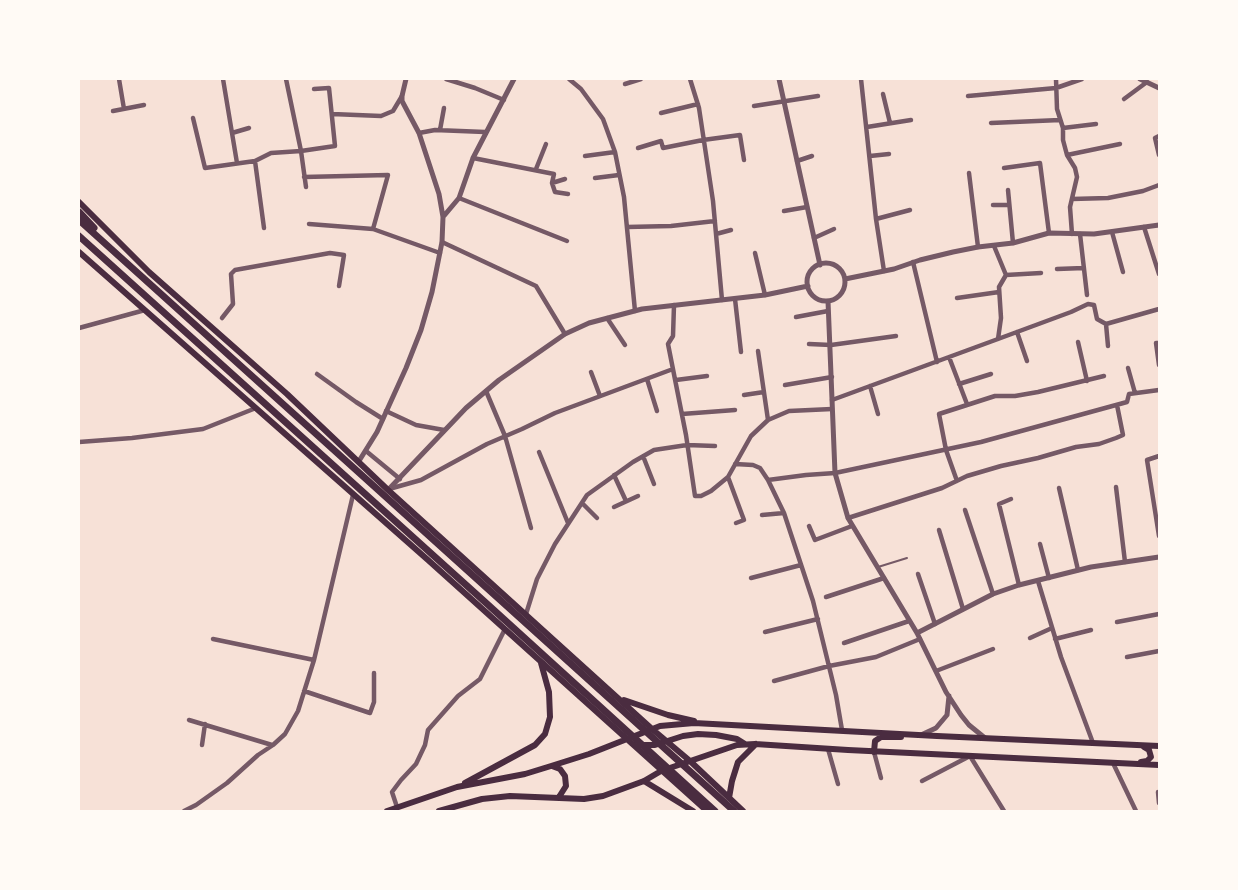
<!DOCTYPE html>
<html>
<head>
<meta charset="utf-8">
<style>
	body { margin:0 }
	#map { position:relative; width:1238px; height:890px; overflow:hidden; background:#f7e1d7; font-family:Helvetica,sans-serif }
	canvas { display:block }
	.frame { position:absolute; inset:0; border:80px solid #fffaf5; pointer-events:none }
</style>
</head>
<body>
<div id="map">
<canvas width="1238" height="890"></canvas>
<div class="frame"></div>
</div>
<script>
const context = document.querySelector('canvas').getContext('2d');
context.lineJoin = 'round';
function shape(rows) {
  const path = new Path2D();
  for (const r of rows) {
    if (r.length === 3) {
      path.moveTo(r[0] + r[2], r[1]);
      path.arc(r[0], r[1], r[2], 0, 2 * Math.PI);
      continue;
    }
    path.moveTo(r[0], r[1]);
    for (let i = 2; i < r.length; i += 2) path.lineTo(r[i], r[i + 1]);
  }
  return path;
}
function strokePath(path, color, width, dash) {
  context.strokeStyle = color;
  context.lineWidth = width;
  context.lineCap = dash ? 'butt' : 'round';
  context.setLineDash(dash || []);
  context.stroke(path);
}
strokePath(shape([
	[878,567,907,558]
]), '#755966', 2);
strokePath(shape([
	[119,79,124,109],
	[223,79,237,163],
	[286,79,301,151,306,187],
	[446,79,475,88,504,100],
	[569,79,581,89,603,119,615,152,624,197,635,311],
	[690,79,699,108,713,201,722,300],
	[861,79,876,219,884,271],
	[1056,79,1057,109,1063,128,1063,140,1067,155,1075,168,1077,177,1070,207,1072,234],
	[625,84,641,79],
	[883,94,890,123],
	[968,96,1056,88,1082,79],
	[1124,99,1147,82],
	[754,106,818,96],
	[113,111,144,105],
	[661,113,698,104],
	[332,114,381,116,393,111,402,96],
	[193,118,205,168,255,161,271,153,301,151,335,146,329,88,314,89],
	[991,123,1060,120],
	[867,127,911,120],
	[1063,128,1096,124],
	[440,130,444,108],
	[232,133,249,128],
	[419,133,435,130,485,132],
	[1159,136,1155,138,1159,155],
	[638,148,661,141,663,148,703,140,740,135,744,160],
	[1067,155,1120,144],
	[585,156,615,152],
	[870,156,889,154],
	[473,158,554,174,552,183,555,192,568,194],
	[255,161,264,228],
	[797,161,812,156],
	[1004,168,1040,163,1049,233],
	[536,169,546,144],
	[969,173,978,247],
	[304,177,388,175,373,229],
	[595,178,619,175],
	[552,183,565,179],
	[1008,190,1013,243],
	[459,198,567,241],
	[1072,199,1108,198,1143,191,1159,185],
	[993,205,1009,205],
	[784,211,807,207],
	[876,219,910,210],
	[309,224,373,229,440,253],
	[627,227,671,226,715,221],
	[1144,227,1159,274],
	[1112,232,1123,272],
	[716,234,731,230],
	[1080,234,1087,295],
	[814,238,834,229],
	[442,242,536,286,565,334],
	[994,246,1006,275,999,287,1001,318,998,339],
	[755,253,765,295],
	[913,262,937,362],
	[1057,269,1084,268],
	[1006,275,1041,273],
	[957,298,999,292],
	[735,299,741,352],
	[674,305,673,336,668,344,686,435,695,496,701,496,711,491,728,477,751,436,768,420,789,411,832,409],
	[796,317,828,311],
	[222,318,233,304,231,274,235,270,330,253,344,255,339,286],
	[607,318,625,345],
	[1106,324,1108,346],
	[79,328,145,310],
	[1017,332,1027,361],
	[1078,342,1087,381],
	[1159,343,1156,343,1159,365],
	[809,344,831,345,896,336],
	[758,351,768,420],
	[949,357,967,404],
	[1128,368,1135,393],
	[591,372,600,396],
	[317,374,356,402,383,419],
	[647,379,657,411],
	[676,380,707,376],
	[959,384,991,374],
	[785,385,832,377],
	[870,386,878,414],
	[486,391,505,436,531,528],
	[744,395,764,392],
	[832,400,998,339,1071,312,1088,304,1094,305,1097,319,1106,324,1159,309],
	[386,411,416,425,444,430],
	[682,414,735,410],
	[79,442,132,438,203,429,256,408],
	[366,451,400,479],
	[539,452,568,523],
	[643,456,654,484],
	[1159,456,1147,460,1159,536],
	[735,464,753,465,760,468,768,480,784,513,813,601,836,695,842,730],
	[614,475,626,501],
	[728,477,744,520,736,523],
	[768,480,806,475,835,473,981,442,1127,402,1129,394,1159,390],
	[957,481,946,450,939,414,995,396,1015,396,1038,392,1104,376],
	[1116,487,1125,562],
	[1059,488,1078,570],
	[389,489,421,480,487,444,522,429,555,413,673,369],
	[1011,499,999,504,1019,585],
	[582,503,597,518],
	[614,507,638,496],
	[965,510,993,594],
	[762,515,784,513],
	[848,518,942,488,967,476,1001,466,1038,458,1076,447,1099,444,1116,438,1123,435,1117,405],
	[809,526,815,540,852,526],
	[939,530,963,609],
	[1040,544,1049,578],
	[918,574,935,624],
	[751,578,801,565],
	[1038,581,1061,657,1093,743],
	[826,597,884,578],
	[526,614,537,579,555,544,587,495,633,462,654,450,687,445,715,446],
	[1117,622,1159,614],
	[765,632,818,619],
	[1030,638,1052,628],
	[213,639,314,660],
	[1055,639,1091,630],
	[844,643,909,621],
	[1127,657,1159,651],
	[936,671,993,649],
	[774,681,829,666,876,657,920,639],
	[304,691,370,713,374,702,374,673],
	[189,720,272,745],
	[202,745,205,724],
	[828,749,838,784],
	[874,752,881,778],
	[1113,763,1136,811],
	[922,781,970,756,1004,811],
	[1159,792,1158,792,1159,803],
	[397,807,392,792,401,780,416,764,425,745,428,730,458,696,480,679,505,629],
	[184,811,196,805,227,783,258,755,273,745,285,734,298,711,314,660,353,495]
]), '#755966', 4.5);
strokePath(shape([
	[779,79,820,265],
	[1140,79,1159,88],
	[443,217,459,198,473,158,514,79],
	[826,282,19],
	[845,279,894,269,920,260,953,252,978,247,1013,243,1049,233,1094,234,1159,225],
	[828,301,835,473,848,518,917,633,946,692,961,715,969,725,985,738],
	[359,461,377,432,406,368,421,330,432,292,442,242,443,217,439,194,419,133,402,101,402,96,406,79],
	[388,490,466,408,499,380,565,334,589,323,642,309,765,295,808,286],
	[917,633,993,594,1019,585,1091,567,1159,557],
	[921,735,936,728,947,715,949,696]
]), '#755966', 5);
strokePath(shape([
	[79,202,149,272,287,394,388,490,652,729,690,761,743,811],
	[79,252,428,560,707,811],
	[624,700,668,715,694,721],
	[640,745,655,745,683,736,698,734,716,735,737,739,745,744],
	[874,752,875,741,881,737,901,737],
	[1141,762,1147,761,1151,757,1149,750,1144,747],
	[552,766,560,769,565,776,566,786,559,797],
	[644,781,693,811],
	[465,783,535,745,545,734,550,717,549,692,541,663],
	[729,798,732,781,738,762,756,744],
	[387,811,457,787,525,774,551,766,589,754,660,726,694,723,937,736,1159,746],
	[439,811,482,799,510,796,584,799,603,796,644,781,661,771,737,745,755,744,848,750,1159,765]
]), '#4a2c40', 6);
strokePath(shape([
	[79,212,94,228],
	[79,220,734,811],
	[79,236,485,602,715,811]
]), '#4a2c40', 7);
</script>
</body>
</html>
